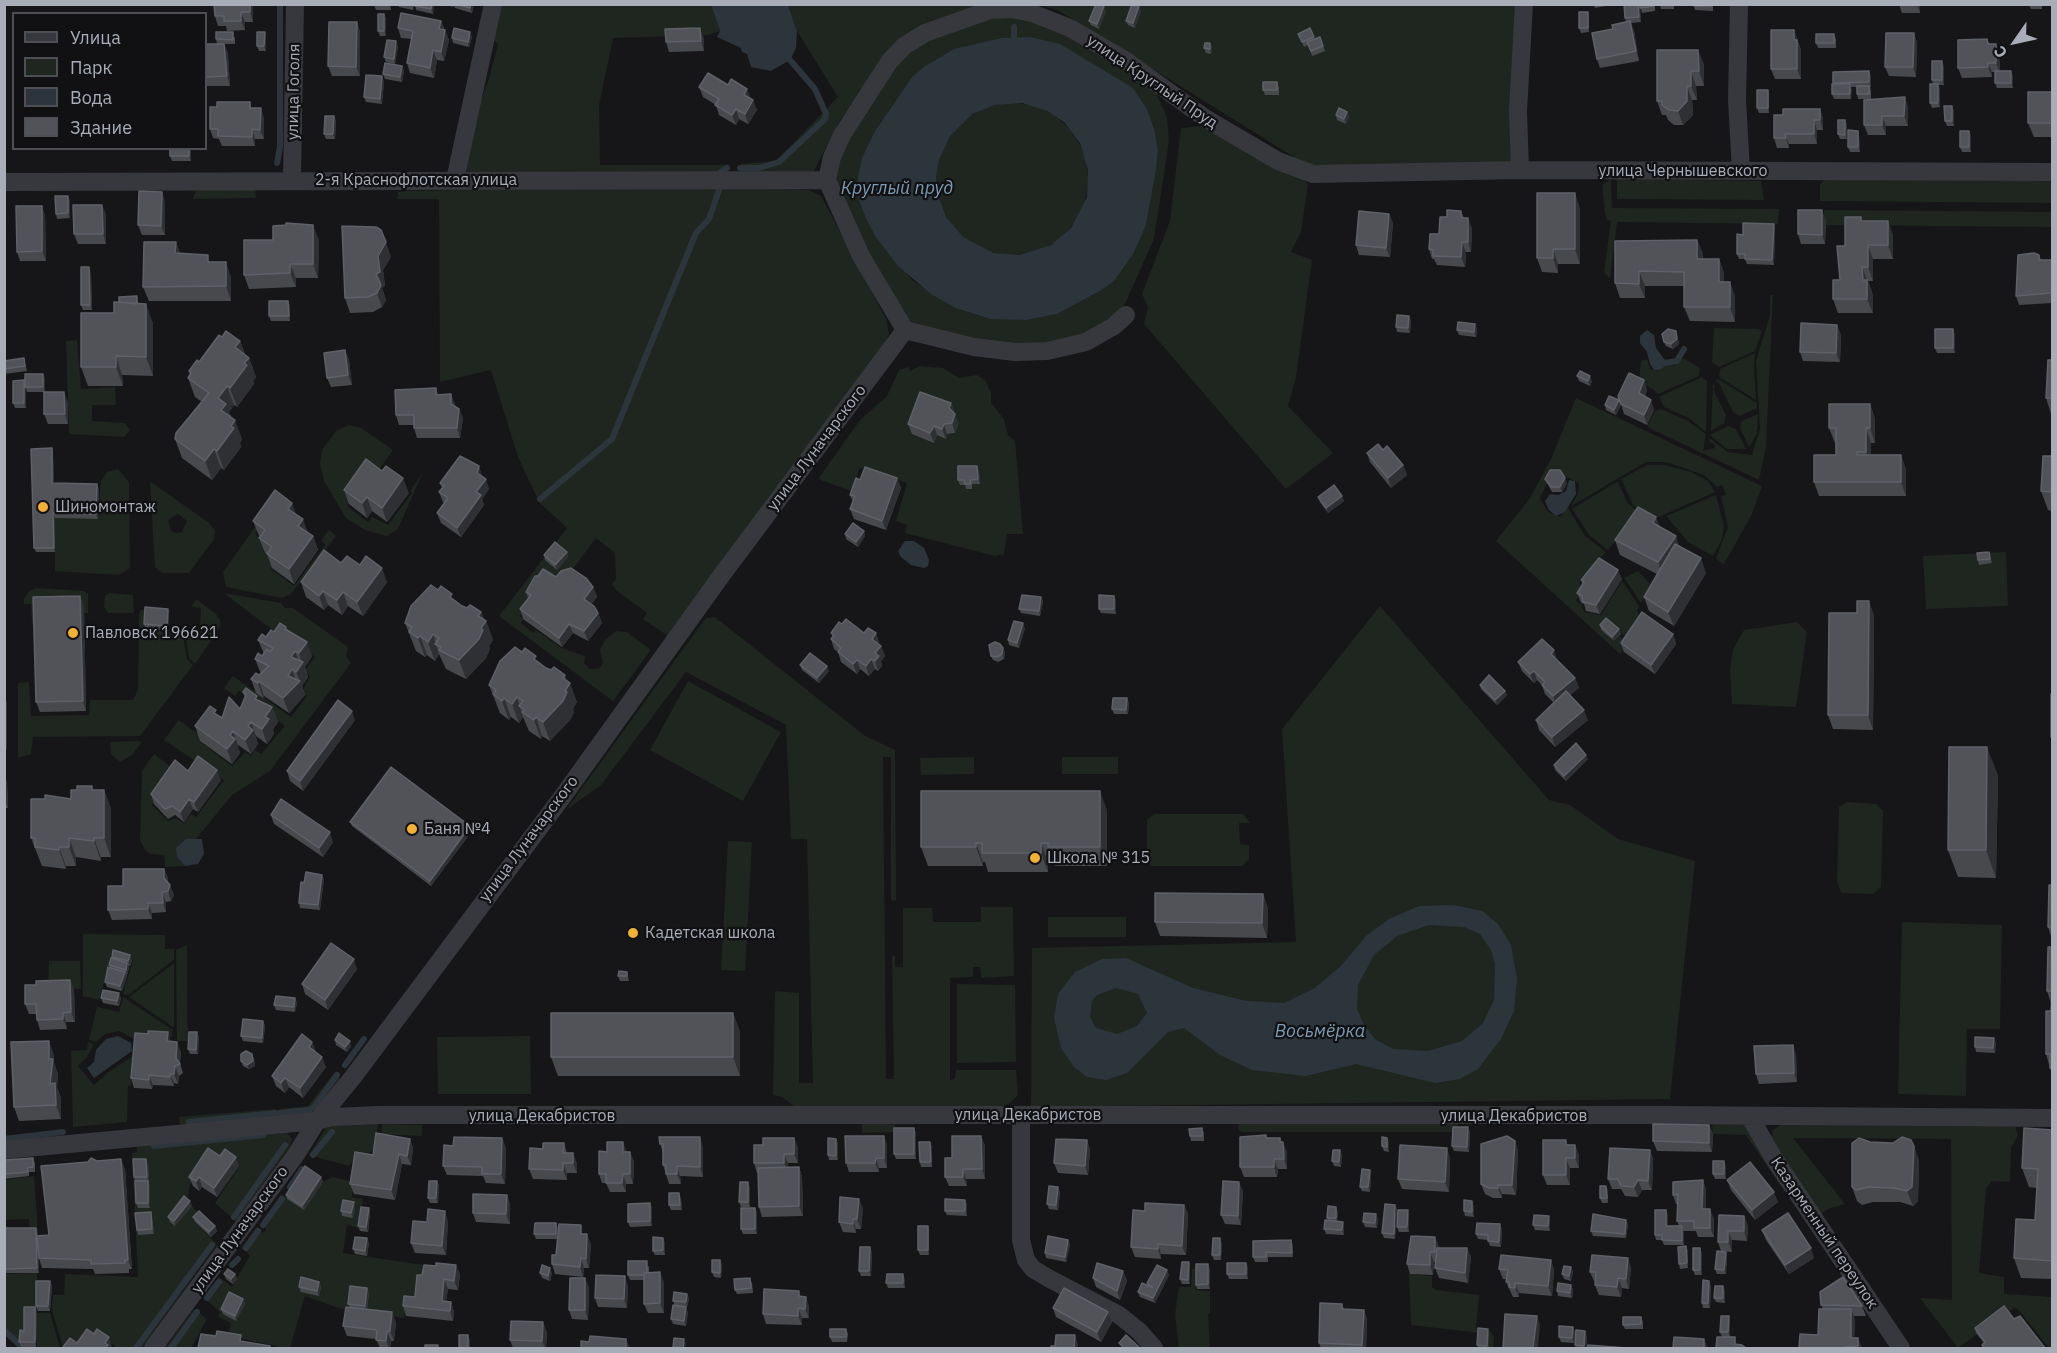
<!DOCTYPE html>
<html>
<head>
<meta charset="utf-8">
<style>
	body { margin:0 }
	#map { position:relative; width:2057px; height:1353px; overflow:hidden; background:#161618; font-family:"IBM Plex Sans",sans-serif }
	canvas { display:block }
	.frame { position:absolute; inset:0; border:6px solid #a8adb8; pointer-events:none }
	.legend { position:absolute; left:12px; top:12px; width:195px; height:138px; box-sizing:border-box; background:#111113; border:2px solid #4d4f55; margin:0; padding:8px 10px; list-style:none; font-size:18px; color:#a8adb8 }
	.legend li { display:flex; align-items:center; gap:12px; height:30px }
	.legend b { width:30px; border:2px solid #4d4f55 }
	.north { position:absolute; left:1985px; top:12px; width:60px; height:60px; -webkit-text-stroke:4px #111113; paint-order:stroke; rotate:236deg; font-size:16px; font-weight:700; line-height:24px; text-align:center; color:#a8adb8 }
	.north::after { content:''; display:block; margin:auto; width:21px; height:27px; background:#a8adb8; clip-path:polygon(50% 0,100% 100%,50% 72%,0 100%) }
</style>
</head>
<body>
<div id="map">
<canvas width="2057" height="1353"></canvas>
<div class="frame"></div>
<ul class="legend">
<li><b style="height:8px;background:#37383d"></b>Улица</li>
<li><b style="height:16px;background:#1e261f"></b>Парк</li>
<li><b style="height:16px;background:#2c353c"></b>Вода</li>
<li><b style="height:16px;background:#525359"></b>Здание</li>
</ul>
<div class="north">С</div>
</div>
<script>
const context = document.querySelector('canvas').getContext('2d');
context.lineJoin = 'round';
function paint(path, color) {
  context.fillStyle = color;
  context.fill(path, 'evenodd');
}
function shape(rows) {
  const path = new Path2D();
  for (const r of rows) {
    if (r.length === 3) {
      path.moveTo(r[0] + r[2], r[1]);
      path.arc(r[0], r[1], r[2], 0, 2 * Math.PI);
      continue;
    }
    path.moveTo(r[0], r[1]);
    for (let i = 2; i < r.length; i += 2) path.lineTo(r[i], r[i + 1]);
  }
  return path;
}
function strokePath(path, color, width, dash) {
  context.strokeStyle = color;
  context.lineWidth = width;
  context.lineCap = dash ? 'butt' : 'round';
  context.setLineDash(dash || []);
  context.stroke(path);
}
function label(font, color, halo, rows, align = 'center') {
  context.font = font + ' "IBM Plex Sans",sans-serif';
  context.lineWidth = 4.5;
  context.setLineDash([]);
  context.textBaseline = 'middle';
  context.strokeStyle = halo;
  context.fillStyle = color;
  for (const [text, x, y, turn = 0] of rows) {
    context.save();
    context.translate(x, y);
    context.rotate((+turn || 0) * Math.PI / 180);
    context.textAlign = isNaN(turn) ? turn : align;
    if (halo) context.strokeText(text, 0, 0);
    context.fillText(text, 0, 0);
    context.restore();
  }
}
paint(shape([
	[497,5,711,5,720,31,709,35,613,38,599,105,600,165,727,165,727,174,469,175,464,167,476,113,489,79,498,44,491,39],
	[788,5,980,5,872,78,840,120,814,171,794,175,740,174,741,164,776,161,838,97,797,31],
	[1038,5,1521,5,1511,164,1310,167,1058,10],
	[994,18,1027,18,1065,33,1147,81,1155,91,1167,117,1169,141,1154,239,1125,304,1111,318,1086,335,1058,342,1001,345,916,325,909,321,885,291,837,180,839,162,846,144,873,99,910,49,941,33],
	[912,77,1133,88,1147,109,1158,150,1156,170,1146,225,1114,280,1100,291,1057,314,1027,320,982,317,955,308,913,281,875,236,858,197,857,182,875,131],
	[1012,179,76],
	[1203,126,1303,178,1308,185,1301,232,1291,252,1312,260,1296,377,1288,406,1333,453,1286,489,1144,324,1148,307,1142,294,1170,221,1181,128],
	[1611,179,1612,208,1779,209,1778,224,1617,222,1610,278,1604,272,1611,221,1607,220,1605,213,1602,185],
	[1617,179,1761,181,1764,200,1617,199],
	[1825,179,2050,181,2052,186,2052,203,1820,201,1820,185],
	[197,186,255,186,256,198,193,199],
	[697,187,809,190,821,196,886,319,889,334,884,346,668,636,643,619,647,613,617,591,612,584,616,579,615,553,596,538,566,578,534,594,520,616,523,620,521,623,533,633,536,630,561,648,585,656,584,663,590,669,600,668,603,662,600,650,606,639,616,631,627,632,651,650,613,701,499,616,567,528,539,502,518,457,491,370,440,382,439,199,397,199,398,192,407,191],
	[1824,210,2051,212,2052,227,1824,225],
	[1770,295,1773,295,1766,447,1759,480,1647,427,1655,411,1661,409,1688,421,1706,434,1703,451,1715,448,1714,444,1710,443,1709,438,1728,452,1752,455,1760,429,1756,361,1770,315],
	[1714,328,1758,329,1762,331,1755,351,1719,367,1712,362],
	[77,340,81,389,115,387,116,405,92,405,92,421,125,423,130,430,124,437,69,434,66,341],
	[1755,353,1754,368,1756,400,1719,377,1720,369],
	[1683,358,1700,368,1699,376,1658,394,1653,389,1639,382,1641,361,1647,359,1650,369,1658,371,1665,366,1675,365],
	[919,366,943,368,959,378,977,375,985,380,991,393,991,403,1004,419,1008,435,1015,441,1023,534,1007,534,1004,554,995,556,905,533,907,525,896,521,907,483,860,468,851,491,818,479,860,420,887,396,899,370,908,367,911,371],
	[924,401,955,433,947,434,946,438,937,435,933,442],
	[1702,377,1707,381,1706,432,1689,418,1664,407,1659,397],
	[1718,379,1757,403,1757,408,1740,416,1733,412,1719,383,1715,382],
	[1713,383,1715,387,1713,389,1726,415,1724,423,1711,431],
	[1576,398,1762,486,1751,516,1724,564,1716,559,1728,527,1721,497,1726,494,1722,485,1717,487,1704,475,1666,462,1646,462,1571,506,1578,494,1579,483,1561,474,1551,474,1540,498,1547,511,1560,517,1568,508,1585,536,1606,552,1579,580,1581,590,1576,601,1581,604,1584,612,1601,615,1622,581,1639,606,1637,610,1640,619,1630,641,1608,621,1600,629,1614,642,1620,636,1629,643,1620,654,1496,541,1530,498,1551,459],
	[1758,414,1757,434,1749,447,1740,428,1742,421],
	[349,425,361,428,393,450,375,475,371,473,347,506,368,522,372,517,388,525,412,493,410,491,423,472,398,529,387,536,365,530,346,518,324,481,320,464,322,450,336,431],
	[1728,426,1736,429,1746,449,1727,449,1710,435],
	[1647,465,1665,465,1691,472,1708,481,1715,492,1654,519,1633,505,1621,479],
	[118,469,129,482,130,568,119,575,55,571,55,518,98,519,101,481,107,472],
	[150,481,209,523,215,530,214,539,189,573,162,573,155,567],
	[178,514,187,521,182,532,176,533,171,531,168,520],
	[1618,481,1627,502,1639,513,1608,550,1590,536,1572,509],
	[1716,495,1724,526,1722,539,1713,556,1688,542,1666,516],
	[275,507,255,534,267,546,263,552,275,562,271,569,294,586,326,544,321,541,329,530,336,536,291,594,282,598,226,587,223,572,268,509],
	[2006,552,2008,606,1926,609,1923,556],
	[1638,571,1651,585,1641,603,1624,578],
	[36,588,84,591,88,594,88,613,84,613,84,604,34,605,34,624,32,624,31,604,24,604,24,633,24,599,28,592],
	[109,593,133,595,134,613,108,613,104,607,105,596],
	[224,593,281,603,285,608,293,608,348,647,346,656,351,663,270,771,232,795,196,839,186,839,177,857,185,866,165,867,164,855,150,854,145,850,140,840,142,771,154,754,176,771,152,805,168,821,176,818,184,823,191,814,196,817,224,780,164,740,179,720,202,737,199,741,232,766,245,752,251,756,255,750,261,754,285,726,252,701,248,705,242,701,245,696,239,691,235,696,224,688,233,676,291,717,307,696,302,692,310,676,304,671,315,657,281,632,279,635],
	[196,599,216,614,221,622,217,632,195,664,189,658,185,631,191,632,191,626,200,626,201,608,191,607],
	[1380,606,1549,800,1570,805,1618,839,1695,861,1670,1099,1031,1107,1032,948,1296,942,1282,729],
	[141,610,145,610,145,631,182,631,187,659,193,665,140,736,33,737,31,754,18,758,18,683,29,682,31,716,89,715,90,700,133,700,138,690,139,614],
	[715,617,865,736,895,750,896,901,891,900,891,757,883,757,886,1079,894,1079,892,956,895,956,895,967,903,967,903,908,932,908,933,922,981,922,981,907,1013,907,1014,976,981,978,980,967,973,967,973,977,950,978,950,1080,955,1079,956,1070,1016,1070,1018,1095,1010,1103,998,1108,794,1106,782,1097,773,1095,775,991,799,993,799,1083,813,1083,807,839,791,839,786,725,686,672,601,785,566,810,697,630,706,618],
	[1797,622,1807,632,1796,707,1732,704,1730,670,1733,649,1744,630],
	[688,681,781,732,743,801,650,750],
	[110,742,137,741,142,742,132,755,120,762,111,754],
	[974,757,974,774,921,775,920,758],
	[1062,757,1118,757,1118,774,1062,774],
	[1847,802,1876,804,1883,811,1881,887,1873,894,1841,893,1837,881,1839,807],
	[1154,814,1243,814,1250,823,1239,823,1240,844,1249,845,1249,859,1242,866,1151,866,1147,860,1147,820],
	[728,841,752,842,745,971,721,970],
	[1048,917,1126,917,1126,937,1048,937],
	[1902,922,2002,925,2000,1029,1967,1029,1966,1096,1898,1094],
	[83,934,165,935,165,949,174,949,174,960,128,995,123,994,133,960,112,953,99,1000,83,996],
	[187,945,187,1016,189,1041,177,1041,176,950],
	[49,961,80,961,81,989,48,988],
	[174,963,174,1026,173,1027,129,997],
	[957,984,1015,985,1016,1062,957,1063],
	[123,997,173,1030,172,1037,151,1034,134,1039,119,1031,105,1034,96,1042,89,1040,97,1007,119,1012],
	[530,1036,531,1094,438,1094,437,1037],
	[88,1042,94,1044,87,1057,78,1066,94,1085,108,1072,133,1056,131,1086,128,1086,127,1122,73,1127,71,1051,87,1050],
	[335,1072,340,1080,314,1114,281,1118,279,1109,308,1106],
	[275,1109,277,1119,180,1128,179,1117],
	[862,1121,894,1121,897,1132,862,1133],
	[336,1123,378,1124,375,1150,354,1159,349,1166,309,1155,326,1128],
	[1239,1123,1458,1123,1459,1132,1243,1132,1238,1130],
	[1712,1123,1744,1123,1785,1184,1782,1188,1746,1135,1713,1134],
	[382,1124,422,1125,422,1136,382,1134],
	[1782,1124,2015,1127,2018,1135,2011,1148,2010,1182,1992,1181,1986,1189,1979,1273,2004,1277,2004,1294,2052,1297,2052,1348,2049,1348,2018,1309,2014,1308,1958,1348,1920,1298,1952,1300,1951,1139,1793,1138,1845,1204,1828,1209,1818,1216,1771,1140,1773,1130],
	[287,1133,292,1139,289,1148,236,1221,215,1203,240,1166,226,1156,221,1162,211,1156,190,1185,187,1200,200,1215,194,1222,217,1244,142,1348,114,1348,115,1346,100,1336,63,1348,52,1310,53,1295,64,1295,65,1274,138,1277,132,1153,137,1152,136,1144],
	[34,1176,38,1233,30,1233,29,1219,5,1220,4,1180],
	[332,1177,354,1182,352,1197,363,1199,358,1228,347,1225,343,1253,437,1267,417,1299,406,1298,404,1318,342,1309,305,1296,290,1348,277,1348,277,1346,228,1336,231,1323,218,1317,220,1312,203,1297,219,1277,232,1287,250,1255,241,1248,256,1228,264,1233,266,1229,260,1225,281,1194,304,1210,323,1182],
	[1192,1269,1196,1269,1196,1290,1210,1291,1210,1313,1208,1314,1210,1348,1179,1348,1175,1315,1179,1287,1191,1287],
	[37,1273,37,1310,24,1310,24,1334,20,1334,19,1343,5,1327,5,1274],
	[1409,1274,1432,1276,1432,1287,1436,1290,1479,1295,1476,1328,1491,1332,1494,1337,1493,1348,1489,1348,1489,1334,1411,1325],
	[194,1309,207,1319,191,1348,165,1348],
	[37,1313,50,1313,60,1348,37,1348]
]), '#1e261f');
paint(shape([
	[711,5,788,5,797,31,796,48,790,60,771,71,751,67,747,54,742,52,741,48,717,37,720,31],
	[1030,37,1060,44,1133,88,1147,109,1154,129,1158,150,1156,170,1146,225,1133,254,1114,281,1100,291,1057,314,1027,320,990,319,955,308,931,294,898,266,875,236,865,216,858,197,857,182,862,158,875,131,912,77,924,67,954,49,1002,38],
	[1022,103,1047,111,1064,122,1080,143,1088,170,1087,197,1071,228,1051,245,1020,255,993,253,963,237,946,217,938,195,936,177,939,160,950,136,972,114,995,105],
	[1647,330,1654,335,1656,348,1665,360,1664,367,1659,370,1654,370,1650,364,1647,352,1640,343,1640,336],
	[1569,480,1575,481,1576,494,1565,512,1556,516,1549,510,1545,501,1550,494,1558,495,1566,491],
	[905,541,914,541,924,548,929,560,928,566,924,568,911,565,901,557,898,551],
	[186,839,202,839,204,854,198,864,185,866,177,857,176,848],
	[1454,905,1482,911,1498,924,1511,945,1517,978,1514,1011,1501,1039,1478,1069,1460,1079,1435,1083,1356,1064,1306,1076,1252,1070,1220,1055,1184,1028,1168,1032,1127,1073,1106,1080,1087,1077,1074,1067,1061,1048,1054,1018,1058,994,1075,972,1102,959,1126,958,1193,988,1246,1001,1284,1003,1315,988,1341,966,1366,936,1389,919,1419,906],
	[1429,925,1464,927,1480,934,1491,950,1495,964,1494,1000,1483,1023,1462,1041,1428,1051,1393,1049,1375,1039,1364,1025,1357,1009,1358,985,1374,955,1397,936],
	[1116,988,1138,994,1147,1013,1137,1026,1117,1034,1096,1028,1090,1017,1092,1001,1097,995],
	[118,1036,131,1043,132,1051,94,1078,87,1068,94,1062,96,1050,106,1039]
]), '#2c353c');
strokePath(shape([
	[1014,27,1014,38],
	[277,163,280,147,280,4],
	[740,168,759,168,779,162,825,119,826,114,815,89,790,60],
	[721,172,727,168],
	[1665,363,1677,361,1684,349],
	[540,499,612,439,696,233,709,219,720,187],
	[345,1065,364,1039],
	[280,1113,309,1110,314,1107,337,1075],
	[189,1122,276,1113],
	[4,1139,63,1132],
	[154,1146,263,1135],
	[313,1155,332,1132],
	[290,1187,302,1169],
	[234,1217,285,1145],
	[263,1225,282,1199],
	[246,1248,258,1231],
	[232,1265,238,1259],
	[207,1298,219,1282],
	[4,1330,23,1348],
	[136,1348,212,1245],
	[171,1348,197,1312]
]), '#2c353c', 6);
strokePath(shape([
	[1739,4,1737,100,1741,171],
	[1520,170,1518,111,1524,4],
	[292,180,295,4],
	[455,180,493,4],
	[4,182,827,180],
	[1126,315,1114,326,1086,342,1047,351,1015,352,974,347,905,330,861,256,827,180,832,157,842,135,889,62,904,46,925,33,990,10,1012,9,1032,13,1070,28,1125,60,1205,118,1278,161,1313,174,1520,170,2052,172],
	[1021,1115,1021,1240,1026,1260,1033,1269,1050,1279,1119,1315,1139,1331,1154,1348],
	[1750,1117,1773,1157,1901,1348],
	[4,1150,317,1121,331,1117,380,1115,1667,1115,2052,1118],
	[153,1348,295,1156,317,1121,353,1077,563,796,721,576,905,330]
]), '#37383d', 18);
paint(shape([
	[253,4,253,22,245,22,245,30,227,31,226,26,218,26,215,16],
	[390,4,391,10,376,10,374,5],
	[398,4,414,4,413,10,399,7],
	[415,4,434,4,434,6,433,14,416,10],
	[444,4,474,4,472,13,455,8,454,5,453,7],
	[1593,4,1612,4,1612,5,1595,8],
	[1624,4,1639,4,1640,7,1641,22,1631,23,1634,31,1639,61,1600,68,1597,59,1613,29,1626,22,1625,18],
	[1640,4,1655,4,1655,11,1642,13],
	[1660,4,1674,4,1674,9,1661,9],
	[1713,4,1713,11,1695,10,1694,6],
	[1899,4,1920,4,1920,13,1902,13],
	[2042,4,2042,9,2031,9,2029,5],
	[1106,11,1099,29,1091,25,1089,21],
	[1141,11,1135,28,1128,25,1126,21],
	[384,14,386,19,386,36,380,36,378,31],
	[1589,17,1589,32,1581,33,1579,28],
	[441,21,449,40,444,61,437,60,434,78,410,73,407,63,412,39,401,38,398,28],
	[357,22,360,32,360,76,332,76,328,66],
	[1310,28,1315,39,1320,37,1325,51,1312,56,1308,45,1304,47,1298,34],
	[1794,30,1801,50,1801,79,1775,79,1771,69],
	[265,32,266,37,266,51,259,51,257,46],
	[1914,33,1917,43,1916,77,1889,76,1885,67],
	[1834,34,1836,39,1836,48,1818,48,1816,43],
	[235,37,235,44,224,44,228,54,230,86,206,86,206,44,217,44,216,39],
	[472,37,469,47,453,43,452,38],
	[704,38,704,51,669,52,666,42],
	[1987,39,1989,44,1999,53,2000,71,2013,76,2013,88,1997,88,1995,83,1995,72,1992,72,1992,77,1962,78,1958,68],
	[1210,43,1212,48,1211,54,1206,53,1204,48],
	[398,46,395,64,386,62,384,57],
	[1657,50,1704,64,1704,86,1696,86,1697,100,1692,100,1693,115,1683,125,1674,125,1668,120,1666,115,1662,115,1657,101],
	[402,66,404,71,402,82,385,79,383,74],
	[1944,66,1944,85,1938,85,1940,89,1940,107,1932,108,1930,103,1933,84,1932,80],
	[1871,76,1871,87,1870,87,1871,91,1871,99,1858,99,1857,94,1857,87,1851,87,1851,99,1834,99,1832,94,1834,84,1833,83],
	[384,81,382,104,366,102,364,97],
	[1277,82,1279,87,1279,95,1265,95,1263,90],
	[699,87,751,98,757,110,748,124,739,119,736,125,719,115,716,105,703,97],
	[1768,90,1769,95,1769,113,1759,113,1757,108],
	[2052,94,2052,137,2034,137,2028,123],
	[1864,100,1908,107,1908,126,1886,126,1886,135,1868,135,1864,125],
	[250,102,251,108,264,118,264,139,255,139,255,146,222,146,219,139,213,138,210,129,217,107],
	[1952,106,1954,111,1954,126,1947,126,1945,121],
	[1820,109,1823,119,1823,130,1817,130,1817,144,1789,144,1789,148,1777,148,1774,138,1783,115],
	[1347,112,1349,117,1346,124,1337,120,1336,115],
	[334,116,336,121,335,139,326,139,324,134],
	[1845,120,1847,125,1847,139,1840,139,1838,134],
	[1858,131,1859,135,1860,152,1850,152,1848,147],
	[1969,131,1971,136,1971,152,1962,152,1960,147],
	[191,150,191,161,172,161,170,156],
	[68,196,70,201,70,218,57,219,56,214],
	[165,201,165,235,142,235,138,225],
	[1580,208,1580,264,1558,264,1558,273,1542,272,1537,258],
	[1461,211,1464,218,1472,228,1471,252,1466,252,1465,267,1437,265,1434,259,1432,259,1429,249,1439,234,1447,217],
	[106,214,106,244,78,244,74,234],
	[1389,214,1393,223,1390,257,1359,255,1356,245],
	[45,215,46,261,20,261,17,252],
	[1826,220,1825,244,1801,244,1798,234],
	[1863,221,1888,221,1893,236,1893,259,1873,259,1873,281,1868,281,1873,295,1873,313,1838,313,1833,299,1840,280,1845,246],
	[1775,229,1774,265,1747,264,1745,259,1739,259,1737,254,1743,235],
	[319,240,318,278,296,278,296,287,249,289,244,275],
	[1697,240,1703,254,1703,259,1719,259,1724,273,1724,282,1730,282,1735,297,1735,322,1690,321,1684,307,1684,286,1645,286,1645,298,1620,298,1615,283],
	[176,242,180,253,210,262,231,277,231,301,149,301,143,287],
	[2039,255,2041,260,2052,260,2052,303,2019,305,2016,296],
	[391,257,383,270,385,286,382,288,386,300,382,307,373,312,350,313,345,298],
	[91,272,92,310,83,310,81,305],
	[138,301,138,304,153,323,153,376,122,375,123,386,88,386,81,367,114,313,119,302],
	[288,301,290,306,290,321,271,321,269,316],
	[1409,316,1411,321,1410,333,1397,332,1396,327],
	[1475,324,1477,329,1476,337,1459,335,1457,330],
	[1841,334,1840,362,1803,361,1800,352],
	[1955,334,1955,353,1937,353,1935,348],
	[1677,336,1679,344,1673,349,1666,346,1664,342],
	[222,337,240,341,245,354,249,358,256,377,253,381,254,384,237,407,234,405,229,412,242,439,240,443,241,447,224,470,221,468,212,480,182,458,175,439,202,402,195,397,188,378,190,375,189,371,199,362],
	[345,350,349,360,352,385,331,387,327,378],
	[24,358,27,371,4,374,4,361],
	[2052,360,2052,417,2046,398],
	[1577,376,1592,381,1590,386,1579,381],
	[45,378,45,392,27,392,26,388,26,408,15,408,13,403,25,384],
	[436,388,438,395,455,404,455,406,459,409,463,418,460,438,417,438,414,428,414,425,399,425,396,415],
	[1647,390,1645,396,1654,410,1647,425,1624,414,1621,404],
	[68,402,68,424,48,424,44,414],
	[951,403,958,424,955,433,947,434,946,439,937,435,934,443,912,434,908,424],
	[1870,404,1875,419,1875,443,1871,443,1871,455,1906,469,1906,496,1819,496,1814,482,1836,455,1836,443,1835,443,1829,428],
	[1605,405,1621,405,1616,415,1606,410],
	[52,448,53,453,54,483,99,489,98,519,55,518,55,552,36,552,34,548],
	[1383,450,1403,465,1407,475,1391,488,1370,462,1367,453],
	[2052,456,2052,511,2048,510,2041,491],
	[479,466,482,477,489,489,482,499,484,505,461,537,441,523,437,513,444,503,443,502,439,492,442,488,440,483],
	[979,471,980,484,972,484,972,489,966,489,965,485,960,485,958,480],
	[897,478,901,488,886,530,854,519,850,509,853,502,850,495,860,480],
	[1545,479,1567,483,1562,492,1552,492],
	[344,490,409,493,387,522,372,511,367,518,349,504],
	[1342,496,1344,501,1328,513,1320,502,1318,497],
	[297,515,308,532,313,536,318,550,294,584,272,568,267,554,265,553,259,538,260,537,259,536,253,521],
	[1660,526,1706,573,1674,626,1649,611,1644,597,1657,574,1620,555,1615,540],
	[864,531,865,536,858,547,846,539,845,534],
	[567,552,568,557,557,570,545,560,544,555],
	[1989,552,1992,563,1979,565,1978,560],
	[341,563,360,565,387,582,363,616,348,606,342,615,328,605,324,610,306,597,301,582],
	[556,577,593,587,597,597,591,604,598,613,602,623,588,641,573,633,562,647,523,619,520,609,528,598,526,592],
	[1622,579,1600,614,1586,611,1584,604,1581,603,1577,593,1582,584,1581,580],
	[80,596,84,606,86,711,40,712,36,702],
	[1114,596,1116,601,1116,614,1101,613,1099,609],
	[1041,597,1043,602,1040,616,1021,613,1019,609],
	[455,601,462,606,481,612,484,619,486,621,493,640,489,646,490,649,486,658,466,679,446,669,439,654,435,661,427,655,425,657,416,651,405,623],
	[168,609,169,614,168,631,145,629,144,624],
	[1874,615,1873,730,1833,729,1828,715],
	[842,624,864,633,876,633,879,643,879,644,881,646,885,656,881,661,882,666,878,671,875,669,869,676,860,669,857,674,841,662,838,652,834,649,831,639,833,637,831,633],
	[1600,625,1621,634,1614,641,1601,630],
	[286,627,288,631,312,656,305,667,308,677,302,686,305,695,289,713,264,696,263,698,256,693,251,679,261,674,255,659,262,656,264,654,258,640,266,637,274,632],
	[1025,628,1019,648,1009,645,1008,640],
	[1673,634,1676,644,1655,674,1624,652,1621,643],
	[1003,648,1005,653,1004,659,998,662,993,660,991,656],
	[1557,660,1575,678,1579,688,1570,695,1588,720,1555,747,1539,730,1536,720,1554,703,1545,694,1542,685,1537,680,1534,683,1522,671,1518,662],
	[539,663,546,668,567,682,577,702,573,708,574,712,570,720,550,741,542,736,541,739,529,731,523,717,519,723,511,717,509,720,500,713,489,685],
	[800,665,829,671,819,683,802,670],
	[1480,685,1505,691,1507,695,1497,705,1481,689],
	[243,692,272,707,278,722,273,729,274,734,267,744,256,736,256,737,258,744,251,754,238,745,238,747,240,753,232,764,200,741,195,726,218,715,222,718,240,709,245,698],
	[1127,698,1129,703,1128,714,1114,714,1112,709],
	[355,720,303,791,290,781,287,771],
	[1588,759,1566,781,1555,770,1554,765],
	[188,771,221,780,198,812,193,809,184,822,175,815,168,819,154,804,151,794],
	[1998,775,1996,878,1958,877,1948,850],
	[4,776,7,782,8,808,4,808],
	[93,790,104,790,111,809,111,857,101,857,101,861,76,857,76,866,66,866,66,869,42,866,31,838,71,799],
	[1107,810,1107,866,1055,866,1053,862,1048,862,1048,872,988,872,985,862,983,862,983,866,928,866,921,847],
	[271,815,333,842,323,857,274,824],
	[350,822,472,831,431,886,352,826],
	[164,869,168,878,168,882,174,895,171,901,166,902,166,912,152,913,152,919,112,920,108,910,123,886],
	[324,879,320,910,300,908,299,903,304,883],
	[2052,885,2052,1075,2046,1054,2051,1011,2051,1003,2047,991,2052,947,2052,939,2048,927],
	[1263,894,1268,909,1267,938,1160,936,1155,922],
	[112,957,132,960,130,966,128,966,129,968,127,975,126,974,127,976,122,991,107,987,105,982,110,967,109,965,112,959],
	[357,969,328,1010,305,994,302,984],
	[627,972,629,981,620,981,618,976],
	[70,980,74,990,75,1022,66,1022,67,1029,40,1030,37,1020,37,1014,29,1014,25,1004,36,985],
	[101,998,121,998,119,1006,103,1003],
	[295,998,297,1003,295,1012,276,1010,274,1005],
	[733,1013,740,1032,740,1076,558,1076,551,1057],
	[263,1021,265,1026,263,1043,243,1041,241,1036],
	[199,1037,198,1054,190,1054,188,1049],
	[335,1040,351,1046,347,1052,336,1045],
	[171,1041,181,1052,180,1063,183,1073,179,1076,178,1084,174,1083,174,1086,153,1085,152,1089,134,1088,131,1078],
	[312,1042,315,1052,326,1067,303,1098,289,1087,285,1093,276,1086,272,1076],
	[1996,1043,1995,1053,1976,1052,1975,1047],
	[1796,1054,1797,1082,1759,1084,1756,1074],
	[54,1055,54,1063,58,1074,57,1087,61,1098,61,1119,19,1121,14,1107],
	[254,1059,255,1066,249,1069,243,1066,241,1061],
	[1709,1125,1713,1134,1712,1152,1657,1151,1653,1141],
	[914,1128,916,1133,916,1159,896,1159,894,1154],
	[1202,1128,1204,1133,1204,1141,1191,1141,1190,1136],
	[2052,1130,2052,1279,2021,1278,2014,1258,2035,1220,2037,1188,2029,1187,2022,1168],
	[1470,1132,1469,1152,1454,1151,1452,1146],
	[884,1136,887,1145,887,1168,879,1168,879,1172,849,1172,846,1163],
	[981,1136,985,1146,985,1179,966,1179,967,1186,949,1186,945,1177,952,1158],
	[502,1138,506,1148,505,1184,486,1183,483,1176,447,1175,443,1166],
	[794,1138,798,1148,798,1163,788,1163,788,1167,799,1167,802,1177,803,1216,762,1217,759,1207,758,1173,757,1173,754,1163,763,1145],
	[1267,1138,1280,1138,1287,1152,1287,1169,1278,1169,1277,1177,1244,1177,1240,1167],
	[410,1139,413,1148,411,1165,402,1164,395,1200,354,1194,350,1184,373,1155],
	[836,1139,838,1144,838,1160,829,1160,828,1155],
	[1087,1140,1090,1150,1088,1175,1058,1173,1054,1163],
	[1515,1141,1518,1151,1516,1195,1502,1194,1502,1198,1493,1198,1485,1194,1481,1184],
	[930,1142,932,1147,932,1167,921,1167,920,1162],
	[1389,1142,1389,1152,1384,1151,1382,1146],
	[1870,1142,1919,1160,1918,1201,1913,1206,1900,1202,1873,1202,1862,1205,1857,1201,1852,1187],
	[564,1143,567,1153,577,1163,577,1173,567,1173,567,1180,533,1179,529,1169,543,1149],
	[660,1144,703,1147,703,1177,680,1176,681,1184,669,1184,663,1165,663,1153],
	[1568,1145,1575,1145,1579,1155,1579,1168,1570,1168,1570,1185,1547,1185,1543,1175],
	[1340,1150,1342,1155,1341,1167,1334,1166,1332,1161],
	[1650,1150,1653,1159,1652,1190,1642,1190,1638,1197,1625,1196,1621,1189,1612,1189,1608,1179],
	[627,1152,630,1152,634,1162,633,1184,626,1184,626,1192,610,1192,606,1183,602,1183,599,1174],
	[220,1156,239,1166,217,1197,202,1187,199,1191,193,1186,189,1177],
	[33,1158,35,1163,35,1172,29,1172,29,1176,4,1179,4,1160],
	[1450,1158,1449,1192,1402,1189,1398,1179],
	[97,1161,125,1169,132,1269,129,1269,129,1273,95,1274,93,1269,42,1268,39,1258,38,1248,39,1273,4,1273,4,1228,36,1228,38,1236,49,1235],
	[148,1163,150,1208,138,1208,136,1203,135,1181,134,1177],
	[1726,1166,1726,1179,1715,1179,1713,1174],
	[1370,1170,1371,1174,1370,1192,1362,1191,1360,1187],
	[321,1177,323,1182,304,1210,287,1199,286,1195],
	[1703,1180,1706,1190,1706,1209,1714,1219,1714,1237,1698,1237,1696,1231,1684,1231,1684,1245,1664,1245,1662,1240,1656,1240,1655,1235,1668,1214,1668,1226,1679,1226,1677,1221,1677,1204,1676,1204,1673,1195],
	[1727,1180,1778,1202,1755,1220,1731,1190],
	[437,1181,439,1186,438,1203,430,1203,428,1198],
	[1606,1186,1608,1191,1608,1203,1602,1203,1600,1198],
	[750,1187,750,1207,741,1207,739,1202],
	[1058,1187,1060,1192,1058,1210,1049,1209,1047,1204],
	[1243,1191,1241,1225,1225,1224,1221,1215],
	[507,1195,510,1204,510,1224,476,1222,473,1213],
	[681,1198,682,1210,671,1210,669,1205],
	[967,1204,967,1216,947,1215,945,1211],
	[1184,1205,1188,1214,1186,1255,1161,1254,1161,1259,1135,1257,1131,1247,1145,1211],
	[1395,1205,1397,1209,1395,1239,1384,1238,1382,1233],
	[192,1206,175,1226,170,1222,168,1217],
	[1474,1206,1474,1217,1465,1216,1464,1211],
	[355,1207,353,1218,342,1216,341,1211],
	[369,1208,370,1213,368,1232,360,1231,358,1226],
	[652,1208,652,1226,630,1227,628,1222],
	[755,1208,757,1213,757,1234,743,1234,741,1229],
	[863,1208,861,1229,856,1229,856,1233,843,1232,839,1222],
	[1338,1212,1337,1221,1344,1227,1344,1235,1326,1234,1324,1229,1328,1221,1327,1218],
	[1409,1215,1409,1232,1399,1232,1397,1227],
	[1744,1216,1748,1226,1747,1241,1732,1240,1732,1252,1721,1251,1718,1242],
	[152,1217,154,1234,138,1235,137,1230],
	[193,1217,215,1226,217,1231,211,1237,195,1222],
	[1378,1219,1377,1228,1365,1227,1363,1222],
	[1626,1220,1628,1225,1626,1238,1593,1236,1591,1231],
	[448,1221,446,1255,415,1253,411,1243,427,1222],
	[1550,1221,1550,1231,1535,1230,1533,1225],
	[556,1223,558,1228,558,1239,536,1239,534,1234],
	[928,1226,929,1231,929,1255,920,1255,918,1250],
	[1502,1229,1501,1247,1490,1246,1488,1240,1478,1239,1476,1234],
	[1762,1230,1814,1258,1789,1274,1766,1240],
	[584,1234,591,1244,589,1268,584,1268,583,1277,555,1274,552,1264,556,1255],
	[367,1238,369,1243,367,1256,355,1254,353,1249],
	[1068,1240,1070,1245,1066,1262,1046,1258,1045,1253],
	[665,1242,665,1255,655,1255,653,1251],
	[1222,1243,1221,1260,1214,1260,1212,1255],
	[1293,1245,1293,1257,1268,1257,1268,1262,1255,1262,1253,1257],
	[1439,1246,1439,1248,1467,1248,1471,1257,1468,1283,1439,1278,1435,1268,1436,1262,1434,1262,1433,1275,1410,1274,1407,1264],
	[1686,1246,1688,1251,1688,1268,1680,1269,1679,1264],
	[872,1252,871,1276,861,1276,859,1271],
	[1726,1252,1727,1257,1726,1274,1717,1274,1715,1269],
	[1702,1253,1702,1275,1695,1275,1693,1270],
	[720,1260,722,1265,721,1278,714,1277,712,1272],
	[1551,1260,1554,1270,1552,1296,1519,1293,1519,1297,1513,1297,1506,1282,1507,1279,1503,1279,1499,1269],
	[1246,1263,1248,1268,1248,1279,1229,1279,1227,1274],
	[649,1266,649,1273,664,1282,664,1313,648,1313,644,1304,644,1280,630,1280,628,1275],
	[1190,1267,1190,1284,1182,1284,1180,1279],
	[1571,1267,1573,1272,1571,1281,1564,1279,1562,1274],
	[1631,1267,1629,1289,1622,1288,1621,1297,1599,1295,1595,1285,1596,1281,1594,1281,1590,1272],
	[1210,1269,1210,1289,1197,1289,1196,1285],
	[1123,1271,1127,1281,1120,1300,1096,1287,1093,1278],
	[540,1273,552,1273,550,1281,542,1278],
	[224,1274,235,1274,237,1279,233,1284,226,1279],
	[460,1274,458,1290,448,1289,446,1301,451,1302,454,1312,453,1321,406,1316,403,1306,415,1297,422,1275],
	[1169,1275,1155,1303,1140,1297,1138,1292,1148,1286,1147,1283],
	[585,1278,589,1288,588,1320,572,1319,569,1310],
	[905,1279,905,1288,888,1288,886,1283],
	[50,1281,52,1286,50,1311,38,1311,36,1306],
	[319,1282,321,1287,319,1296,301,1292,299,1287],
	[752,1282,753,1293,737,1294,735,1290],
	[1571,1285,1573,1290,1572,1298,1558,1296,1557,1291],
	[628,1286,627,1308,598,1307,595,1298],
	[1711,1286,1710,1308,1703,1308,1702,1303],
	[367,1288,369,1293,367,1309,396,1322,394,1341,391,1341,390,1348,380,1348,376,1339,347,1336,343,1326,350,1307,348,1304],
	[1725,1291,1725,1303,1716,1302,1714,1298],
	[687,1294,689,1299,687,1307,676,1306,688,1312,686,1326,673,1324,671,1319,675,1306,673,1301],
	[801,1296,809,1306,809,1318,802,1318,802,1325,766,1324,763,1314],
	[243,1299,245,1304,236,1321,223,1314,221,1309],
	[1342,1304,1344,1309,1364,1310,1367,1320,1366,1348,1321,1348,1319,1343],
	[1821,1305,1862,1306,1866,1316,1853,1316,1855,1319,1854,1338,1862,1348,1799,1348,1818,1335,1823,1309],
	[35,1307,37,1312,36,1347,21,1347,19,1342,24,1331],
	[1053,1308,1108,1312,1112,1322,1101,1342,1056,1317],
	[1641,1317,1643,1322,1643,1329,1625,1329,1623,1325],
	[2014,1319,2045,1348,1983,1348,1982,1345,1984,1343,1976,1333,1975,1328],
	[1730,1321,1730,1337,1722,1337,1720,1332],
	[1573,1327,1575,1332,1574,1343,1561,1342,1559,1337],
	[846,1329,848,1334,847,1342,832,1342,830,1337],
	[547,1332,546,1348,513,1348,510,1340],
	[1489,1334,1489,1348,1478,1348,1477,1345],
	[1587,1336,1586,1348,1576,1348,1575,1345]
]), '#47494d');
paint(shape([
	[250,4,253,4,253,22,250,12],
	[432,4,434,4,434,6,433,14,431,9],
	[471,4,474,4,472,13,470,8],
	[1638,4,1640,7,1641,22,1639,17],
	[1917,4,1920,4,1920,13],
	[1104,6,1106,11,1099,29,1097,24],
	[1139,6,1141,11,1135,28,1133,23],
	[241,12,245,22,245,30,241,21],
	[1588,12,1589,17,1589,32,1588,28],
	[384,14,386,19,386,36,384,31],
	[441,21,444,30,439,29],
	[1630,21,1634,31,1639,61,1636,51],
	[357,22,360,32,360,76,356,67],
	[700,28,704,38,704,51,701,41],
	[445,30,449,40,444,61,441,52],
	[1794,30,1797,39,1797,50,1794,40],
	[265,32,266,37,266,51,264,46],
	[470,32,472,37,469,47,468,42],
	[1914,33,1917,43,1916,77,1913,67],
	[1797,40,1801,50,1801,79,1797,69],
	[396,41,398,46,395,64,394,59],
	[1210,43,1212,48,1211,54,1210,49],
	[224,44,228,54,230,86,227,76],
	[1996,44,1999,53,2000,72,1996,63],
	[433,50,437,60,434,78,430,68],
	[1698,50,1704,64,1704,86,1699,71],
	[1942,61,1944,66,1944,85,1942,80],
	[1988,63,1992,72,1992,77,1988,67],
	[402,66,404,71,402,82,400,77],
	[1691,71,1696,86,1697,100,1691,86],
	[1869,71,1871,76,1871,87,1869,82],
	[2011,71,2013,76,2013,88,2011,83],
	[382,76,384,81,382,104,380,99],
	[1850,84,1852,89,1851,99,1850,94],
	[1938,84,1940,89,1940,107,1938,103],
	[1687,86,1692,100,1693,115,1683,125,1678,111],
	[747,89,751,99,744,95],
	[1768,90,1769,95,1769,113,1768,108],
	[1905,97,1908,107,1908,126,1904,116],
	[753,100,757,110,748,124,745,114],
	[1952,106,1954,111,1954,126,1952,121],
	[261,108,264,118,264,139,260,130],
	[736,109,739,119,736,125,732,115],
	[1820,109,1823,119,1823,130,1820,120],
	[1347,112,1349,117,1346,124,1344,119],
	[334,116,336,121,335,139,333,134],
	[1882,116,1886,126,1886,135,1882,125],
	[1814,120,1817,130,1817,144,1814,134],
	[1845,120,1847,125,1847,139,1845,135],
	[252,129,255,139,255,146,252,137],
	[1858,131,1859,135,1860,152,1858,147],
	[1969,131,1971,136,1971,152,1969,147],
	[1785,134,1789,144,1789,148,1786,138],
	[189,148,191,150,191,161,189,156],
	[162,192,165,201,165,235,161,226],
	[1575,193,1580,208,1580,264,1575,249],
	[68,196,70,201,70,218,68,213],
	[102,205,106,214,106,244,103,234],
	[42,206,45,215,46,261,42,251],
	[1822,210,1826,220,1825,244,1822,235],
	[1389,214,1393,223,1390,257,1386,248],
	[1468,218,1472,228,1471,252,1468,242],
	[1888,221,1893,236,1893,259,1888,245],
	[1774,224,1775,229,1774,265,1772,260],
	[313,225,319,240,318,278,313,264],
	[1697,240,1703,254,1702,273,1697,259],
	[176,242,181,256,175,253],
	[386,242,391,257,383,270,385,286,382,288,386,300,382,307,377,293,376,274,378,256],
	[1462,242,1466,252,1465,267,1461,257],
	[1868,245,1873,259,1873,281,1868,267],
	[1553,249,1558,264,1558,273,1553,258],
	[1719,259,1724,273,1724,296,1719,282],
	[226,262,231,277,231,301,226,286],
	[290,264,296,278,296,287,290,273],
	[89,267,91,272,92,310,90,305],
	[1862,267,1873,295,1873,313,1867,299,1863,280],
	[1639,271,1645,286,1645,298,1639,284],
	[1730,282,1735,297,1735,322,1730,307],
	[288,301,290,306,290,321,289,316],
	[146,304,153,323,153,376,146,357],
	[1409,316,1411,321,1410,333,1408,328],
	[1475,324,1477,329,1476,337,1474,332],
	[1837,325,1841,334,1840,362,1836,353],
	[1953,329,1955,334,1955,353,1953,348],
	[1676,331,1679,344,1673,349,1671,344],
	[240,341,247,360,235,347],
	[345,350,349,360,352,385,348,375],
	[116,356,122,375,123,386,116,367],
	[249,358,256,377,253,381,254,384,237,407,230,388],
	[43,374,45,378,45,392,43,387],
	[1590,376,1592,381,1590,386,1588,381],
	[24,380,26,385,26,408,24,403],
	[1644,380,1647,390,1643,403,1639,393],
	[227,386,234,405,229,412,233,423,228,429,218,398],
	[64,392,68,402,68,424,65,414],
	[451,394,455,404,455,414,451,404],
	[1619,400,1621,405,1616,415,1614,410],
	[1651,400,1654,410,1647,425,1644,415],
	[951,403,954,413,949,408],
	[1870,404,1875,419,1875,443,1870,428],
	[459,409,463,418,460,438,457,428],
	[955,414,958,424,955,433,952,423],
	[235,420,242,439,240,443,241,447,224,470,217,451],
	[944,424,947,434,946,439,942,429],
	[934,426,937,435,934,443,930,433],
	[1866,428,1871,443,1871,466,1866,452],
	[52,448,53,453,54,487,52,483],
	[214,449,221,468,212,480,205,461],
	[1901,455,1906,469,1906,496,1901,482],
	[1403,465,1407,475,1391,488,1388,478],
	[479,466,482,476,481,483,477,473],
	[977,466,979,471,980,484,978,479],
	[403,478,409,493,387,522,382,508],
	[897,478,901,488,886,530,882,521],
	[1565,478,1567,483,1562,492,1560,487],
	[486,479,489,489,482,499,484,505,461,537,457,528,476,492],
	[97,484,99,489,98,519,96,514],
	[1342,496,1344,501,1328,513,1326,508],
	[367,497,372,511,367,518,362,503],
	[292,503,297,517,288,509],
	[53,513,55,518,55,552,54,548],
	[1656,517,1662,532,1653,523],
	[303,519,308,533,298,526],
	[864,531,865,536,858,547,856,542],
	[313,536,318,550,294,584,289,569],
	[1676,536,1681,550,1663,577,1658,562],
	[567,552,568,557,557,570,555,565],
	[1701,558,1706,573,1674,626,1668,612],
	[382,568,387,582,363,616,357,602],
	[1618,570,1622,579,1600,614,1596,605],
	[593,587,597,597,588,609,584,599],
	[323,591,328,605,324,610,319,596],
	[343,592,348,606,342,615,337,600],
	[80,596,84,606,86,711,83,701],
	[1114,596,1116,601,1116,614,1114,609],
	[1041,597,1043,602,1040,616,1039,611],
	[1869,601,1874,615,1873,730,1868,715],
	[168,609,169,614,168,631,167,626],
	[481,612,485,623,486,621,493,640,489,646,490,649,486,658,466,679,459,660,481,628,478,616],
	[598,613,602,623,588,641,584,631],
	[1023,623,1025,628,1019,648,1017,643],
	[569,624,573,633,562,647,559,638],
	[1619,629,1621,634,1614,641,1612,637],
	[876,633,879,643,875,648,872,639],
	[433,634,439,654,435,661,428,642],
	[1673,634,1676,644,1655,674,1651,665],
	[420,636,427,655,425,657,418,638],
	[307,642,312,656,305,667,308,677,302,686,305,695,289,713,283,698,288,676,292,669,297,684,300,681,296,672,302,663,299,653],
	[881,646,885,656,881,661,882,666,878,671,875,661,875,653],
	[1003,648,1005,653,1004,659,1002,654],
	[1554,650,1557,660,1551,654],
	[295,651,300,665,291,657],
	[871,659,875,669,869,676,866,666],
	[857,660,860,669,857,674,853,664],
	[827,666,829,671,819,683,817,678],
	[1534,671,1537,680,1534,683,1530,674],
	[565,675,569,685,570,683,577,702,573,708,574,712,570,720,550,741,543,722],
	[1575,678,1579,688,1556,706,1553,696],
	[259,681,264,696,263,698,258,683],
	[1505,691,1507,695,1497,705,1495,700],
	[4,695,7,702,7,750,4,744],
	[517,697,523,717,519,723,512,704],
	[504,698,511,717,509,720,502,701],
	[1127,698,1129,703,1128,714,1126,710],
	[272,707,278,722,273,729,274,734,267,744,262,729,265,717],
	[1584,710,1588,720,1555,747,1552,737],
	[352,711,355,720,303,791,300,781],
	[536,717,542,736,541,739,534,720],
	[251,722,256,736,256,737,258,744,251,754,245,740,248,726],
	[233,731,238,745,238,747,240,753,232,764,227,749,230,735],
	[1987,747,1998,775,1996,878,1986,850],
	[1586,755,1588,759,1566,781,1564,776],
	[217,770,221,780,198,812,194,802],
	[4,776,7,782,8,808,4,799],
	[104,790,111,809,111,857,104,838],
	[1100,791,1107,810,1107,866,1100,847],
	[189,799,193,809,184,822,180,812],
	[470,826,472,831,431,886,430,881],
	[330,832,333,842,323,857,319,848],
	[69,838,76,857,76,866,69,847],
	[94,838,101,857,101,861,94,841],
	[976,843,983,862,983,866,976,847],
	[1041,843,1048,862,1048,872,1041,853],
	[59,847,66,866,66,869,59,850],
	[164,869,168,878,168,887,164,878],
	[322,875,324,879,320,910,318,905],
	[170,885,174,895,171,901,168,891],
	[162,892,166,902,166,912,163,903],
	[1263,894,1268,909,1267,938,1262,923],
	[148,903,152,913,152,919,148,909],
	[130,955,132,960,130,966,128,961],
	[354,959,357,969,328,1010,325,1000],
	[127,963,129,968,127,975,126,970],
	[125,972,127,976,122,991,120,986],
	[70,980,74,990,75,1022,71,1012],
	[119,993,121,998,119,1006,117,1001],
	[295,998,297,1003,295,1012,294,1007],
	[63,1013,66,1022,67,1029,63,1019],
	[733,1013,740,1032,740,1076,733,1057],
	[263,1021,265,1026,263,1043,262,1038],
	[168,1032,171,1042,167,1041],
	[197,1032,199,1037,198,1054,196,1050],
	[1994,1038,1996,1043,1995,1053,1993,1048],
	[49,1041,54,1055,54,1063,58,1074,57,1087,61,1098,61,1119,56,1105,50,1084],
	[350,1041,351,1046,347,1052,345,1047],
	[177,1042,181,1052,180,1064,176,1058],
	[312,1042,316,1051,312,1057,309,1047],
	[1793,1045,1796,1054,1797,1082,1794,1073],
	[252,1054,254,1059,255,1066,249,1069,247,1065],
	[322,1057,326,1067,303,1098,300,1088],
	[175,1066,179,1076,178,1084,174,1074],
	[170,1074,174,1083,174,1086,170,1077],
	[149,1075,153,1085,152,1089,149,1080],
	[285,1078,289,1087,285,1093,281,1083],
	[1709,1125,1713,1134,1712,1152,1709,1143],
	[1468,1127,1470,1132,1469,1152,1467,1147],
	[914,1128,916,1133,916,1159,914,1154],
	[884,1136,887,1145,887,1168,884,1158],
	[981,1136,985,1146,985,1179,982,1169],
	[700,1137,703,1147,703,1177,700,1167],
	[502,1138,506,1148,505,1184,501,1174],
	[794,1138,798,1148,798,1163,794,1154],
	[1387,1138,1389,1142,1389,1152,1387,1147],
	[410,1139,413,1148,411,1165,407,1156],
	[836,1139,838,1144,838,1160,836,1156],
	[1087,1140,1090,1150,1088,1175,1085,1166],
	[1515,1141,1518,1151,1516,1195,1512,1185],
	[623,1142,627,1152,623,1152],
	[930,1142,932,1147,932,1167,931,1162],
	[1283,1142,1287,1152,1287,1169,1284,1159],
	[1575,1145,1579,1155,1579,1168,1575,1158],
	[1914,1146,1919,1160,1918,1201,1913,1206,1907,1191],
	[1447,1148,1450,1158,1449,1192,1445,1182],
	[1340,1150,1342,1155,1341,1167,1339,1162],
	[1650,1150,1653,1159,1652,1190,1648,1181],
	[630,1152,634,1162,633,1184,630,1174],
	[573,1153,577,1163,577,1173,573,1163],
	[399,1154,402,1164,395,1200,391,1190],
	[784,1154,788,1163,788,1173,784,1163],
	[236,1157,239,1166,217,1197,214,1188],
	[876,1158,879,1168,879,1172,875,1163],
	[1566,1158,1570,1168,1570,1185,1566,1175],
	[121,1159,125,1169,132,1269,128,1260],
	[146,1159,148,1163,149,1182,147,1177],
	[1274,1159,1278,1169,1277,1177,1274,1167],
	[1724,1161,1726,1166,1726,1179,1724,1174],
	[563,1163,567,1173,567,1180,563,1170],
	[677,1166,680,1176,681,1184,677,1174],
	[799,1167,802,1177,803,1216,799,1206],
	[963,1169,966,1179,967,1186,963,1177],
	[1370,1170,1371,1174,1370,1192,1368,1187],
	[623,1174,626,1184,626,1192,622,1183],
	[199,1177,202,1187,199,1191,196,1181],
	[321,1177,323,1182,304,1210,302,1206],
	[1638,1180,1642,1190,1638,1197,1634,1187],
	[1703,1180,1706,1190,1706,1218,1702,1209],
	[148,1181,150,1186,150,1208,148,1203],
	[437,1181,439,1186,438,1203,436,1198],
	[748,1182,750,1187,750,1207,748,1202],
	[1239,1182,1243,1191,1241,1225,1238,1216],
	[1498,1185,1502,1194,1502,1198,1498,1188],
	[1606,1186,1608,1191,1608,1203,1607,1198],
	[1058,1187,1060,1192,1058,1210,1056,1205],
	[1774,1192,1778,1202,1755,1220,1752,1210],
	[679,1193,681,1198,682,1210,680,1205],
	[507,1195,510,1204,510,1224,506,1214],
	[859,1199,863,1208,861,1229,857,1219],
	[965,1200,967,1204,967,1216,965,1211],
	[190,1201,192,1206,175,1226,174,1221],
	[1472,1201,1474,1206,1474,1217,1472,1212],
	[354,1202,355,1207,353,1218,351,1213],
	[650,1203,652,1208,652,1226,650,1221],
	[1184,1205,1188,1214,1186,1255,1182,1246],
	[1395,1205,1397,1209,1395,1239,1394,1234],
	[1336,1207,1338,1212,1337,1223,1336,1218],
	[369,1208,370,1213,368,1232,366,1227],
	[755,1208,757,1213,757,1234,755,1229],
	[1710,1209,1714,1219,1714,1237,1710,1228],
	[1408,1210,1409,1215,1409,1232,1407,1227],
	[1666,1210,1668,1214,1668,1231,1666,1226],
	[445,1211,448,1221,446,1255,442,1246],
	[151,1212,152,1217,154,1234,152,1229],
	[1376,1214,1378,1219,1377,1228,1375,1223],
	[1549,1216,1550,1221,1550,1231,1548,1226],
	[1744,1216,1748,1226,1747,1241,1744,1231],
	[853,1219,856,1229,856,1233,853,1224],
	[1626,1220,1628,1225,1626,1238,1625,1234],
	[1343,1222,1344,1227,1344,1235,1342,1230],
	[556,1223,558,1228,558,1239,556,1234],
	[1500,1224,1502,1229,1501,1247,1499,1242],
	[215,1226,217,1231,211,1237,209,1232],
	[928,1226,929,1231,929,1255,928,1250],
	[1682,1226,1684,1231,1684,1245,1682,1241],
	[36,1228,38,1233,39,1273,37,1268],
	[1728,1231,1732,1240,1732,1252,1728,1242],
	[587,1234,591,1244,589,1268,586,1259],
	[1435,1237,1439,1246,1438,1262,1435,1252],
	[367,1238,369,1243,367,1256,365,1251],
	[663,1238,665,1242,665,1255,663,1250],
	[1220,1238,1222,1243,1221,1260,1220,1255],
	[1068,1240,1070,1245,1066,1262,1065,1257],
	[1291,1240,1293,1245,1293,1257,1292,1253],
	[1158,1244,1161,1254,1161,1259,1158,1249],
	[1686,1246,1688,1251,1688,1268,1687,1263],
	[870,1247,872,1252,871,1276,869,1271],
	[1467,1248,1471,1257,1468,1283,1465,1273],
	[1700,1248,1702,1253,1702,1275,1700,1270],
	[1811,1248,1814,1258,1789,1274,1785,1265],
	[1430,1252,1434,1262,1433,1275,1430,1265],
	[1726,1252,1727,1257,1726,1274,1724,1270],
	[581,1258,584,1268,583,1277,580,1267],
	[1628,1258,1631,1267,1629,1289,1626,1279],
	[720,1260,722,1265,721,1278,720,1273],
	[1551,1260,1554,1270,1552,1296,1548,1286],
	[1189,1262,1190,1267,1190,1284,1188,1280],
	[1246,1263,1248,1268,1248,1279,1246,1274],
	[1208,1264,1210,1269,1210,1289,1208,1284],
	[456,1265,460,1274,458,1290,454,1281],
	[1571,1267,1573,1272,1571,1281,1569,1276],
	[550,1268,552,1273,550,1281,548,1276],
	[1167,1270,1169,1275,1155,1303,1153,1298],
	[1123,1271,1127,1281,1120,1300,1117,1291],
	[660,1272,664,1282,664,1313,660,1303],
	[235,1274,237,1279,233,1284,231,1279],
	[903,1274,905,1279,905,1288,903,1283],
	[625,1276,628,1286,627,1308,624,1299],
	[585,1278,589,1288,588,1320,585,1310],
	[1618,1278,1622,1288,1621,1297,1617,1287],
	[444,1279,448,1289,445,1311,442,1301],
	[50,1281,52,1286,50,1311,48,1306],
	[1709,1281,1711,1286,1710,1308,1708,1303],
	[319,1282,321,1287,319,1296,317,1291],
	[1515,1283,1519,1293,1519,1297,1515,1288],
	[1571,1285,1573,1290,1572,1298,1570,1293],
	[1723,1286,1725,1291,1725,1303,1723,1298],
	[367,1288,369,1293,366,1311,365,1306],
	[687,1294,689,1299,687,1307,686,1302],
	[806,1297,809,1306,809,1318,805,1309],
	[243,1299,245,1304,236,1321,235,1316],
	[451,1302,454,1312,453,1321,450,1311],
	[35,1307,37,1312,36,1347,35,1342],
	[686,1307,688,1312,686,1326,684,1321],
	[798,1308,802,1318,802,1325,798,1316],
	[1851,1309,1855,1319,1854,1347,1851,1338],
	[1364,1310,1367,1320,1366,1348,1364,1348,1362,1345],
	[392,1312,396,1322,394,1341,390,1331],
	[1108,1312,1112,1322,1101,1342,1097,1332],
	[1537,1316,1540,1325,1538,1348,1533,1348],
	[1729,1316,1730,1321,1730,1337,1728,1332],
	[543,1322,547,1332,546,1348,545,1348,542,1341],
	[1573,1327,1575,1332,1574,1343,1572,1338],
	[1488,1329,1489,1334,1489,1348,1487,1346],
	[387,1331,391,1341,390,1348,389,1348,386,1341],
	[1585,1331,1587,1336,1586,1348,1585,1348,1584,1346],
	[468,1335,470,1340,470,1348,468,1348],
	[1075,1335,1078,1345,1078,1348,1074,1348],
	[109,1337,112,1347,111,1348,105,1348,105,1343],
	[1858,1338,1862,1347,1862,1348,1859,1348,1858,1346],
	[626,1339,630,1348,626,1348],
	[684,1339,686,1344,685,1348,683,1348],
	[1704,1339,1708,1348,1704,1348]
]), '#2f3033');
const building = shape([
	[214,4,250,4,250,12,241,12,241,21,224,21,224,16,215,16,214,4],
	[415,4,432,4,431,9,415,6,415,4],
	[457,4,471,4,470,8,457,4],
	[1096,4,1100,4,1104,6,1097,24,1089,21,1096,4],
	[1132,4,1139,6,1133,23,1126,21,1132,4],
	[1624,4,1638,4,1639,17,1625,18,1624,4],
	[1640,4,1653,4,1654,6,1640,8,1640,4],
	[1694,4,1711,4,1711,6,1694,6,1694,4],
	[1579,12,1588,12,1588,28,1579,28,1579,12],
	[401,13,441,21,439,29,445,30,441,52,433,50,430,68,407,63,413,31,398,28,401,13],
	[378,14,384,14,384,31,378,31,378,14],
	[1630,21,1636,51,1597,59,1592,33,1613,29,1612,25,1630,21],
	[329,22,357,22,356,67,328,66,329,22],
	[454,28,470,32,468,42,452,38,454,28],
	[700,28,701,41,666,42,665,29,700,28],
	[1310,28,1314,37,1302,42,1298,34,1310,28],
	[1771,30,1794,30,1794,40,1797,40,1797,69,1771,69,1771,30],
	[216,32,233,32,233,40,216,39,216,32],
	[257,32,265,32,264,46,257,46,257,32],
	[1886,33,1914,33,1913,67,1885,67,1886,33],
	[1816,34,1834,34,1834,43,1816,43,1816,34],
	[1320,37,1323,46,1311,51,1307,42,1320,37],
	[1987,39,1988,44,1996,44,1996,63,1988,63,1988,67,1958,68,1958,40,1987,39],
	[387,40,396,41,394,59,384,57,387,40],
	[1205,43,1210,43,1210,49,1204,48,1205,43],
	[206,44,224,44,227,76,206,77,206,44],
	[1657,50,1698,50,1699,71,1691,71,1691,86,1687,86,1687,101,1678,111,1669,110,1662,105,1662,101,1657,101,1657,50],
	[1932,61,1942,61,1942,80,1932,80,1932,61],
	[385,63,402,66,400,77,383,74,385,63],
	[1869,71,1869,82,1833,83,1833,72,1869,71],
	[1995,71,2011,71,2011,83,1995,83,1995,71],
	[708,73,728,85,731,79,747,89,744,95,753,100,745,114,736,109,732,115,715,105,719,99,699,87,708,73],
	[366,75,382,76,380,99,364,97,366,75],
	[1263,82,1277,82,1277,90,1263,90,1263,82],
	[1832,84,1850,84,1850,94,1832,94,1832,84],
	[1930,84,1938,84,1938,103,1930,103,1930,84],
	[1857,86,1869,86,1869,94,1857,94,1857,86],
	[1757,90,1768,90,1768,108,1757,108,1757,90],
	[2028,92,2052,92,2052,123,2028,123,2028,92],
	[1905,97,1904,116,1882,116,1882,125,1864,125,1864,100,1905,97],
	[217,102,250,102,250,108,261,108,260,130,252,129,252,137,218,136,218,129,210,129,210,107,217,107,217,102],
	[1944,106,1952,106,1952,121,1945,121,1944,106],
	[1339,108,1347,112,1344,119,1336,115,1339,108],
	[1783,109,1820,109,1820,120,1814,120,1814,134,1785,134,1786,138,1774,138,1774,115,1783,115,1783,109],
	[325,116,334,116,333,134,324,134,325,116],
	[1838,120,1845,120,1845,135,1838,134,1838,120],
	[1848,130,1858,131,1858,147,1848,147,1848,130],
	[1960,131,1969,131,1969,147,1960,147,1960,131],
	[170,148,189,148,189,156,170,156,170,148],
	[139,191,162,192,161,226,138,225,139,191],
	[1537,193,1575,193,1575,249,1553,249,1553,258,1537,258,1537,193],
	[55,196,68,196,68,213,56,214,55,196],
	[73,205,102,205,103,234,74,234,73,205],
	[16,206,42,206,42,251,17,252,16,206],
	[1447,210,1461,211,1461,218,1468,218,1468,242,1462,242,1461,257,1433,256,1433,250,1429,249,1430,234,1439,234,1440,217,1447,217,1447,210],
	[1798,210,1822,210,1822,235,1798,234,1798,210],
	[1359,211,1389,214,1386,248,1356,245,1359,211],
	[1845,217,1861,217,1861,221,1888,221,1888,245,1868,245,1868,267,1862,267,1863,280,1867,280,1867,299,1833,299,1833,280,1840,280,1837,246,1845,246,1845,217],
	[286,223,313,225,313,264,290,264,290,273,244,275,244,240,273,240,273,226,286,225,286,223],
	[1743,223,1774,224,1772,260,1745,259,1745,254,1737,254,1737,234,1743,235,1743,223],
	[342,226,376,227,381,230,386,242,378,256,380,272,376,274,381,285,377,293,368,297,345,298,342,226],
	[1697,240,1697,259,1719,259,1719,282,1730,282,1730,307,1684,307,1684,272,1639,271,1639,284,1615,283,1615,241,1697,240],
	[144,242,176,242,175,253,208,255,208,262,226,262,226,286,143,287,144,242],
	[2034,253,2039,255,2039,260,2052,260,2052,293,2016,296,2018,255,2034,253],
	[81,267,89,267,90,305,81,305,81,267],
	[137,296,137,304,119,302,119,297,137,296],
	[269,301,288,301,289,316,269,316,269,301],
	[114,302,146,304,146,357,116,356,116,367,81,367,81,313,114,313,114,302],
	[1397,315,1409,316,1408,328,1396,327,1397,315],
	[1458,322,1475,324,1474,332,1457,330,1458,322],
	[1801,323,1837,325,1836,353,1800,352,1801,323],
	[1668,329,1676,331,1677,339,1671,344,1664,342,1662,334,1668,329],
	[1935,329,1953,329,1953,348,1935,348,1935,329],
	[226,331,240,341,235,347,249,358,244,363,247,365,230,388,227,386,218,398,226,404,221,410,235,420,231,426,234,428,217,451,214,449,205,461,175,439,176,433,209,393,188,378,191,373,189,371,197,360,199,362,219,335,222,337,226,331],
	[345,350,348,375,327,378,324,353,345,350],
	[24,358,25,366,4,369,4,361,24,358],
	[2048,360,2052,360,2052,398,2046,398,2048,360],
	[1580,371,1590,376,1588,381,1577,376,1580,371],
	[1629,373,1644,380,1639,393,1651,400,1644,415,1621,404,1618,396,1629,373],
	[25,374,43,374,43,387,25,387,25,374],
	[24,380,24,403,13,403,13,381,24,380],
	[436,388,436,395,451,394,451,404,459,409,457,428,414,428,414,415,396,415,395,390,436,388],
	[44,392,64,392,65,414,44,414,44,392],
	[920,392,951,403,949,408,955,414,952,423,944,424,942,429,934,426,930,433,908,424,920,392],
	[1609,396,1619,400,1614,410,1605,405,1609,396],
	[1829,404,1870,404,1870,428,1866,428,1866,452,1857,452,1857,455,1901,455,1901,482,1814,482,1814,455,1836,455,1836,428,1829,428,1829,404],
	[1378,444,1383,450,1387,446,1403,465,1388,478,1367,453,1378,444],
	[52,448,52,483,97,484,96,514,53,513,54,548,34,548,31,449,52,448],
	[460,456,479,466,477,473,486,479,476,492,481,495,457,528,437,513,448,498,439,492,444,486,440,483,460,456],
	[2043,456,2052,456,2052,492,2041,491,2043,456],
	[366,459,382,471,386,466,403,478,382,508,367,497,362,503,344,490,366,459],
	[958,466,977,466,978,479,970,480,971,484,965,484,964,480,958,480,958,466],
	[865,467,897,478,882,521,850,509,855,496,850,495,856,478,860,480,865,467],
	[1550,470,1560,470,1565,478,1560,487,1551,487,1545,479,1550,470],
	[1334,485,1342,496,1326,508,1318,497,1334,485],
	[275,490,292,503,288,509,303,519,298,526,313,536,289,569,267,554,272,547,259,538,265,530,253,521,275,490],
	[1638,507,1656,517,1653,523,1676,536,1658,562,1615,540,1638,507],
	[853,523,864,531,856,542,845,534,853,523],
	[555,542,567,552,555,565,544,555,555,542],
	[1675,544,1701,558,1668,612,1644,597,1675,544],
	[324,550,341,563,347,556,360,565,366,556,382,568,357,602,343,592,337,600,323,591,319,596,301,582,324,550],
	[1989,552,1990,559,1978,560,1977,553,1989,552],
	[1599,558,1618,570,1596,605,1583,602,1582,596,1577,593,1584,582,1581,580,1599,558],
	[571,568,586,578,593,587,584,599,594,606,598,613,584,631,569,624,559,638,520,609,531,595,526,592,535,576,538,576,543,569,556,577,561,571,571,568],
	[431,585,438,590,441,586,452,594,450,597,462,606,467,608,470,605,481,612,478,616,486,621,481,628,483,630,479,639,459,660,439,650,441,647,435,644,439,638,433,634,428,642,420,636,418,638,409,632,412,627,405,623,411,606,431,585],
	[1022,595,1041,597,1039,611,1019,609,1022,595],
	[1099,595,1114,596,1114,609,1099,609,1099,595],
	[80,596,83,701,36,702,33,597,80,596],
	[1857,601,1869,601,1868,715,1828,715,1829,613,1857,613,1857,601],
	[145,607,168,609,167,626,144,624,145,607],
	[1642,612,1673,634,1651,665,1621,643,1642,612],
	[1606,618,1619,629,1612,637,1600,625,1606,618],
	[846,619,864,633,868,628,876,633,872,639,881,646,875,653,879,656,875,661,871,659,866,666,857,660,853,664,838,652,841,648,831,639,834,635,831,633,839,622,842,624,846,619],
	[1014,621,1023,623,1017,643,1008,640,1014,621],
	[280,623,286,627,285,629,307,642,299,653,295,651,291,657,303,662,296,672,292,669,288,676,300,681,283,698,259,681,258,683,251,679,256,673,259,675,269,666,255,659,258,653,262,656,267,649,270,652,273,648,258,640,262,634,266,637,271,630,274,632,280,623],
	[1542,639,1554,650,1551,654,1575,678,1553,696,1542,685,1545,682,1534,671,1530,674,1518,662,1542,639],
	[995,642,1000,644,1003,648,1002,654,997,657,991,656,989,645,995,642],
	[515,647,522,652,525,648,536,656,534,659,546,668,551,670,554,667,565,675,563,678,570,683,565,691,567,692,563,701,543,722,536,717,534,720,522,712,525,710,519,706,523,701,517,697,512,704,504,698,502,701,493,694,496,690,489,685,500,661,515,647],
	[810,653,827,666,817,678,800,665,810,653],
	[1489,675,1505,691,1495,700,1480,685,1489,675],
	[246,688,257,696,255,699,272,707,265,717,269,719,262,729,251,722,248,726,253,730,245,740,233,731,230,735,235,739,227,749,195,726,210,706,216,710,214,713,222,718,229,697,240,709,246,695,243,692,246,688],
	[1566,691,1584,710,1552,737,1536,720,1566,691],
	[2051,694,2052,694,2052,737,2051,737,2051,694],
	[1113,698,1127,698,1126,710,1112,709,1113,698],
	[338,700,352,711,300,781,287,771,338,700],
	[1576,743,1586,755,1564,776,1554,765,1576,743],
	[1949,747,1987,747,1986,850,1948,850,1949,747],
	[198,756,217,770,194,802,189,799,180,812,172,806,165,809,151,794,175,760,188,771,198,756],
	[391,767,470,826,430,881,350,822,391,767],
	[77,786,92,786,92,790,104,790,104,838,94,838,94,841,69,838,69,847,59,847,59,850,35,847,35,838,31,838,31,799,45,799,45,795,71,799,71,790,77,790,77,786],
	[921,791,1100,791,1100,847,1048,847,1048,843,1041,843,1041,853,982,853,982,843,976,843,976,847,921,847,921,791],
	[281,799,330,832,319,848,271,815,281,799],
	[123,869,164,869,164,878,170,885,168,891,162,892,163,903,148,903,148,909,108,910,108,886,123,886,123,869],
	[306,872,322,875,318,905,299,903,301,882,304,883,306,872],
	[2049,885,2052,885,2052,927,2048,927,2049,885],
	[1155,893,1263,894,1262,923,1155,922,1155,893],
	[2052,934,2052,1068,2050,1068,2050,1054,2046,1054,2046,1011,2051,1011,2052,991,2047,991,2048,947,2052,947,2052,934],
	[331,943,354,959,325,1000,302,984,331,943],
	[113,950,130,955,128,961,112,957,113,950],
	[111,958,127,963,126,970,109,965,111,958],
	[108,967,125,972,120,986,105,982,108,967],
	[619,971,627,972,627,976,618,976,619,971],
	[70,980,71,1012,63,1013,63,1019,37,1020,36,1004,25,1004,25,985,36,985,36,981,70,980],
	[103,990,119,993,117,1001,101,998,103,990],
	[276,996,295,998,294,1007,274,1005,276,996],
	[551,1013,733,1013,733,1057,551,1057,551,1013],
	[243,1019,263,1021,262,1038,241,1036,243,1019],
	[148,1031,168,1032,167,1041,177,1042,176,1058,180,1064,175,1066,174,1074,170,1074,170,1077,149,1075,149,1080,131,1078,135,1033,148,1034,148,1031],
	[189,1032,197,1032,196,1050,188,1049,189,1032],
	[339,1033,350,1041,345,1047,335,1040,339,1033],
	[302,1034,312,1042,309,1047,322,1057,300,1088,285,1078,281,1083,272,1076,302,1034],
	[1975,1037,1994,1038,1993,1048,1975,1047,1975,1037],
	[49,1041,49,1059,53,1059,50,1084,55,1083,56,1105,14,1107,11,1042,49,1041],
	[1793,1045,1794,1073,1756,1074,1754,1046,1793,1045],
	[246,1051,252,1054,253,1061,247,1065,241,1061,241,1054,246,1051],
	[1653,1124,1709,1125,1709,1143,1653,1141,1653,1124],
	[1453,1127,1468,1127,1467,1147,1452,1146,1453,1127],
	[894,1128,914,1128,914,1154,894,1154,894,1128],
	[1202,1128,1202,1136,1190,1136,1189,1129,1202,1128],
	[2024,1128,2052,1130,2052,1261,2014,1258,2016,1219,2035,1220,2038,1169,2022,1168,2024,1128],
	[376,1133,410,1139,407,1156,399,1154,391,1190,350,1184,355,1152,373,1155,376,1133],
	[1266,1135,1266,1138,1280,1138,1280,1142,1283,1142,1284,1159,1274,1159,1274,1167,1240,1167,1240,1137,1266,1135],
	[845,1136,884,1136,884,1158,876,1158,875,1163,846,1163,845,1136],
	[952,1136,981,1136,982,1169,963,1169,963,1177,945,1177,945,1158,952,1158,952,1136],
	[1507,1136,1515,1141,1512,1185,1498,1185,1498,1188,1489,1188,1481,1184,1481,1144,1507,1136],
	[454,1137,502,1138,501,1174,482,1174,482,1167,443,1166,444,1145,453,1146,454,1137],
	[659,1137,700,1137,700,1167,677,1166,677,1174,666,1174,666,1165,663,1165,663,1144,660,1144,659,1137],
	[1382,1137,1387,1138,1387,1147,1382,1146,1382,1137],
	[1902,1137,1911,1140,1914,1146,1912,1187,1907,1191,1894,1188,1868,1187,1856,1190,1852,1187,1852,1143,1859,1138,1870,1142,1893,1143,1902,1137],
	[763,1138,794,1138,794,1154,784,1154,784,1163,754,1163,754,1145,763,1145,763,1138],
	[828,1138,836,1139,836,1156,828,1155,828,1138],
	[1056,1139,1087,1140,1085,1166,1054,1163,1056,1139],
	[1543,1140,1566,1140,1566,1145,1575,1145,1575,1158,1566,1158,1566,1175,1543,1175,1543,1140],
	[607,1142,623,1142,623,1152,630,1152,630,1174,623,1174,622,1183,606,1183,606,1174,599,1174,599,1151,607,1152,607,1142],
	[919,1142,930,1142,931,1162,920,1162,919,1142],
	[543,1143,564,1143,563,1153,573,1153,573,1163,563,1163,563,1170,529,1169,530,1148,543,1149,543,1143],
	[1400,1145,1447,1148,1445,1182,1398,1179,1400,1145],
	[208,1148,220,1156,225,1149,236,1157,214,1188,199,1177,196,1181,189,1177,208,1148],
	[1610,1148,1650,1150,1648,1181,1638,1180,1634,1187,1621,1186,1618,1179,1608,1179,1610,1148],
	[1333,1150,1340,1150,1339,1162,1332,1161,1333,1150],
	[33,1158,33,1167,27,1168,28,1172,4,1174,4,1160,33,1158],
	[91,1158,97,1161,121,1159,128,1260,125,1260,125,1263,91,1264,91,1260,39,1258,37,1236,49,1235,41,1166,88,1162,91,1158],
	[133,1159,146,1159,147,1177,134,1177,133,1159],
	[1713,1161,1724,1161,1724,1174,1713,1174,1713,1161],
	[1750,1162,1774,1192,1752,1210,1727,1180,1750,1162],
	[305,1166,321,1177,302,1206,286,1195,305,1166],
	[799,1167,799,1206,759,1207,758,1168,799,1167],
	[1362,1169,1370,1170,1368,1187,1360,1187,1362,1169],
	[1703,1180,1702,1209,1710,1209,1710,1228,1694,1228,1694,1221,1677,1221,1678,1194,1673,1195,1673,1182,1703,1180],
	[135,1181,148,1181,148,1203,136,1203,135,1181],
	[429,1181,437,1181,436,1198,428,1198,429,1181],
	[1223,1181,1239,1182,1238,1216,1221,1215,1223,1181],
	[740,1182,748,1182,748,1202,739,1202,740,1182],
	[1049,1186,1058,1187,1056,1205,1047,1204,1049,1186],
	[1600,1186,1606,1186,1607,1198,1600,1198,1600,1186],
	[669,1193,679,1193,680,1205,669,1205,669,1193],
	[473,1194,507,1195,506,1214,473,1213,473,1194],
	[184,1196,190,1201,174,1221,168,1217,184,1196],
	[840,1197,859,1199,857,1219,853,1219,853,1224,839,1222,840,1197],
	[945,1199,965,1200,965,1211,945,1211,945,1199],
	[343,1200,354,1202,351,1213,341,1211,343,1200],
	[1464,1200,1472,1201,1472,1212,1464,1211,1464,1200],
	[650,1203,650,1221,628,1222,628,1204,650,1203],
	[1145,1203,1184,1205,1182,1246,1158,1244,1158,1249,1131,1247,1133,1210,1145,1211,1145,1203],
	[1385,1204,1395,1205,1394,1234,1382,1233,1385,1204],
	[1328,1206,1336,1207,1336,1218,1327,1218,1328,1206],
	[361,1207,369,1208,366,1227,358,1226,361,1207],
	[741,1208,755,1208,755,1229,741,1229,741,1208],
	[428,1209,445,1211,442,1246,411,1243,413,1221,427,1222,428,1209],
	[1398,1210,1408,1210,1407,1227,1397,1227,1398,1210],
	[1655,1210,1666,1210,1666,1226,1682,1226,1682,1241,1662,1240,1662,1235,1655,1235,1655,1210],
	[199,1211,215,1226,209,1232,193,1217,199,1211],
	[151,1212,152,1229,137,1230,135,1213,151,1212],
	[1364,1213,1376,1214,1375,1223,1363,1222,1364,1213],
	[1788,1213,1811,1248,1785,1265,1762,1230,1788,1213],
	[1593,1214,1626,1220,1625,1234,1591,1231,1593,1214],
	[1534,1215,1549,1216,1548,1226,1533,1225,1534,1215],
	[1719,1215,1744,1216,1744,1231,1728,1231,1728,1242,1718,1242,1719,1215],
	[1325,1220,1343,1222,1342,1230,1324,1229,1325,1220],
	[535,1223,556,1223,556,1234,534,1234,535,1223],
	[1477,1223,1500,1224,1499,1242,1488,1241,1488,1235,1476,1234,1477,1223],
	[559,1224,581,1225,581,1234,587,1234,586,1259,581,1258,580,1267,552,1264,552,1255,556,1255,559,1224],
	[918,1226,928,1226,928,1250,918,1250,918,1226],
	[4,1228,36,1228,37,1268,4,1269,4,1228],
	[1048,1236,1068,1240,1065,1257,1045,1253,1048,1236],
	[1411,1236,1435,1237,1435,1252,1430,1252,1430,1265,1407,1264,1411,1236],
	[355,1237,367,1238,365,1251,353,1249,355,1237],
	[653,1237,663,1238,663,1250,653,1251,653,1237],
	[1213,1238,1220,1238,1220,1255,1212,1255,1213,1238],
	[1291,1240,1292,1253,1266,1252,1266,1257,1253,1257,1253,1241,1291,1240],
	[1686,1246,1687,1263,1679,1264,1678,1247,1686,1246],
	[860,1247,870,1247,869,1271,859,1271,860,1247],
	[1437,1248,1467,1248,1465,1273,1435,1268,1437,1248],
	[1693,1248,1700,1248,1700,1270,1693,1270,1693,1248],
	[1717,1251,1726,1252,1724,1270,1715,1269,1717,1251],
	[1501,1255,1551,1260,1548,1286,1515,1283,1515,1288,1509,1287,1509,1282,1506,1282,1508,1270,1499,1269,1501,1255],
	[1592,1255,1628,1258,1626,1279,1618,1278,1617,1287,1595,1285,1596,1272,1590,1272,1592,1255],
	[712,1260,720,1260,720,1273,712,1272,712,1260],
	[628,1261,647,1261,647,1273,644,1273,644,1275,628,1275,628,1261],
	[1182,1262,1189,1262,1188,1280,1180,1279,1182,1262],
	[436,1263,456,1265,454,1281,444,1279,442,1301,451,1302,450,1311,403,1306,404,1296,415,1297,417,1275,422,1275,424,1265,436,1266,436,1263],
	[1097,1263,1123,1271,1117,1291,1093,1278,1097,1263],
	[1227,1263,1246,1263,1246,1274,1227,1274,1227,1263],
	[1196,1264,1208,1264,1208,1284,1196,1285,1196,1264],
	[542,1265,550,1268,548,1276,540,1273,542,1265],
	[1157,1265,1167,1270,1153,1298,1138,1292,1142,1283,1153,1288,1147,1283,1157,1265],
	[1564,1266,1571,1267,1569,1276,1562,1274,1564,1266],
	[228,1269,235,1274,231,1279,224,1274,228,1269],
	[660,1272,660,1303,644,1304,644,1273,660,1272],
	[887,1274,903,1274,903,1283,886,1283,887,1274],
	[596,1275,625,1276,624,1299,595,1298,596,1275],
	[301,1277,319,1282,317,1291,299,1287,301,1277],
	[1843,1277,1862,1306,1821,1305,1820,1292,1843,1277],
	[570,1278,585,1278,585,1310,569,1310,570,1278],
	[750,1278,751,1288,735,1290,734,1279,750,1278],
	[1703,1280,1709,1281,1708,1303,1702,1303,1703,1280],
	[36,1281,50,1281,48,1306,36,1306,36,1281],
	[1558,1283,1571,1285,1570,1293,1557,1291,1558,1283],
	[350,1286,367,1288,365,1306,348,1304,350,1286],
	[1715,1286,1723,1286,1723,1298,1714,1298,1715,1286],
	[1064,1288,1108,1312,1097,1332,1053,1308,1064,1288],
	[764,1289,799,1291,799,1296,806,1297,805,1309,798,1308,798,1316,763,1314,764,1289],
	[229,1292,243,1299,235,1316,221,1309,229,1292],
	[674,1292,687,1294,686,1302,673,1301,674,1292],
	[1320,1303,1342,1304,1342,1309,1364,1310,1362,1345,1319,1343,1320,1303],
	[673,1305,686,1307,684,1321,671,1319,673,1305],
	[2004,1306,2014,1319,2020,1316,2045,1348,1985,1348,1982,1345,1985,1342,1975,1328,2004,1306],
	[24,1307,35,1307,35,1342,19,1342,20,1330,24,1331,24,1307],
	[346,1307,392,1312,390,1331,387,1331,386,1341,376,1340,377,1330,343,1326,346,1307],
	[1819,1309,1851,1309,1851,1338,1858,1338,1858,1346,1845,1347,1845,1348,1799,1348,1800,1334,1818,1335,1819,1309],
	[1505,1314,1537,1316,1533,1348,1503,1348,1505,1314],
	[1721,1316,1729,1316,1728,1332,1720,1332,1721,1316],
	[1623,1317,1641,1317,1641,1324,1623,1325,1623,1317],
	[511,1321,543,1322,542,1341,510,1340,511,1321],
	[1559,1326,1573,1327,1572,1338,1559,1337,1559,1326],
	[1478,1328,1488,1329,1487,1346,1477,1345,1478,1328],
	[87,1329,94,1334,97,1329,109,1337,105,1343,108,1345,105,1348,65,1348,63,1347,70,1338,77,1343,87,1329],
	[830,1329,846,1329,846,1337,830,1337,830,1329],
	[1576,1330,1585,1331,1584,1346,1575,1345,1576,1330],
	[217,1331,241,1335,240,1341,270,1346,270,1348,198,1348,201,1334,216,1336,217,1331],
	[459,1335,468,1335,468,1348,459,1348,459,1335],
	[1056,1335,1075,1335,1074,1348,1051,1348,1051,1346,1055,1346,1056,1335],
	[1126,1335,1140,1348,1124,1348,1119,1343,1126,1335],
	[590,1336,626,1339,626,1348,581,1348,581,1341,589,1342,590,1336],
	[1674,1337,1704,1339,1704,1348,1673,1348,1674,1337],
	[1717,1337,1735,1337,1735,1344,1742,1345,1746,1348,1716,1348,1717,1337],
	[674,1338,684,1339,683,1348,673,1347,674,1338],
	[425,1345,438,1345,438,1348,425,1348,425,1345],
	[1588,1345,1627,1348,1587,1348,1588,1345]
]);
paint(building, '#525359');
strokePath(building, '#5f6168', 1.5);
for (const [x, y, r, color] of [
	[43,507,6,"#f2b134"],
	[73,633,6,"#f2b134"],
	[412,829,6,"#f2b134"],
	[1035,858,6,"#f2b134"],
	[633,933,6,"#f2b134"]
]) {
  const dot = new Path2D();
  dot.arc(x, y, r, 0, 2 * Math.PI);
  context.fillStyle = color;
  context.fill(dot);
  strokePath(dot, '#111113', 2);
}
label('16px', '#a8adb8', '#111113', [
	["улица Круглый Пруд",1152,82,34],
	["улица Гоголя",294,92,-89],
	["улица Чернышевского",1683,171],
	["2-я Краснофлотская улица",416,180],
	["улица Луначарского",817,448,-53],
	["улица Луначарского",529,839,-53],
	["улица Декабристов",1028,1115],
	["улица Декабристов",542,1116],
	["улица Декабристов",1514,1116],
	["улица Луначарского",240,1230,-54],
	["Казарменный переулок",1824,1233,56]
]);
label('16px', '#a8adb8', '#111113', [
	["Шиномонтаж",55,507],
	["Павловск 196621",85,633],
	["Баня №4",424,829],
	["Школа № 315",1047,858],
	["Кадетская школа",645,933]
], 'left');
label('italic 18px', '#7f9bb3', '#111113', [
	["Круглый пруд",897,189],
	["Восьмёрка",1320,1032]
]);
</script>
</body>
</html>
